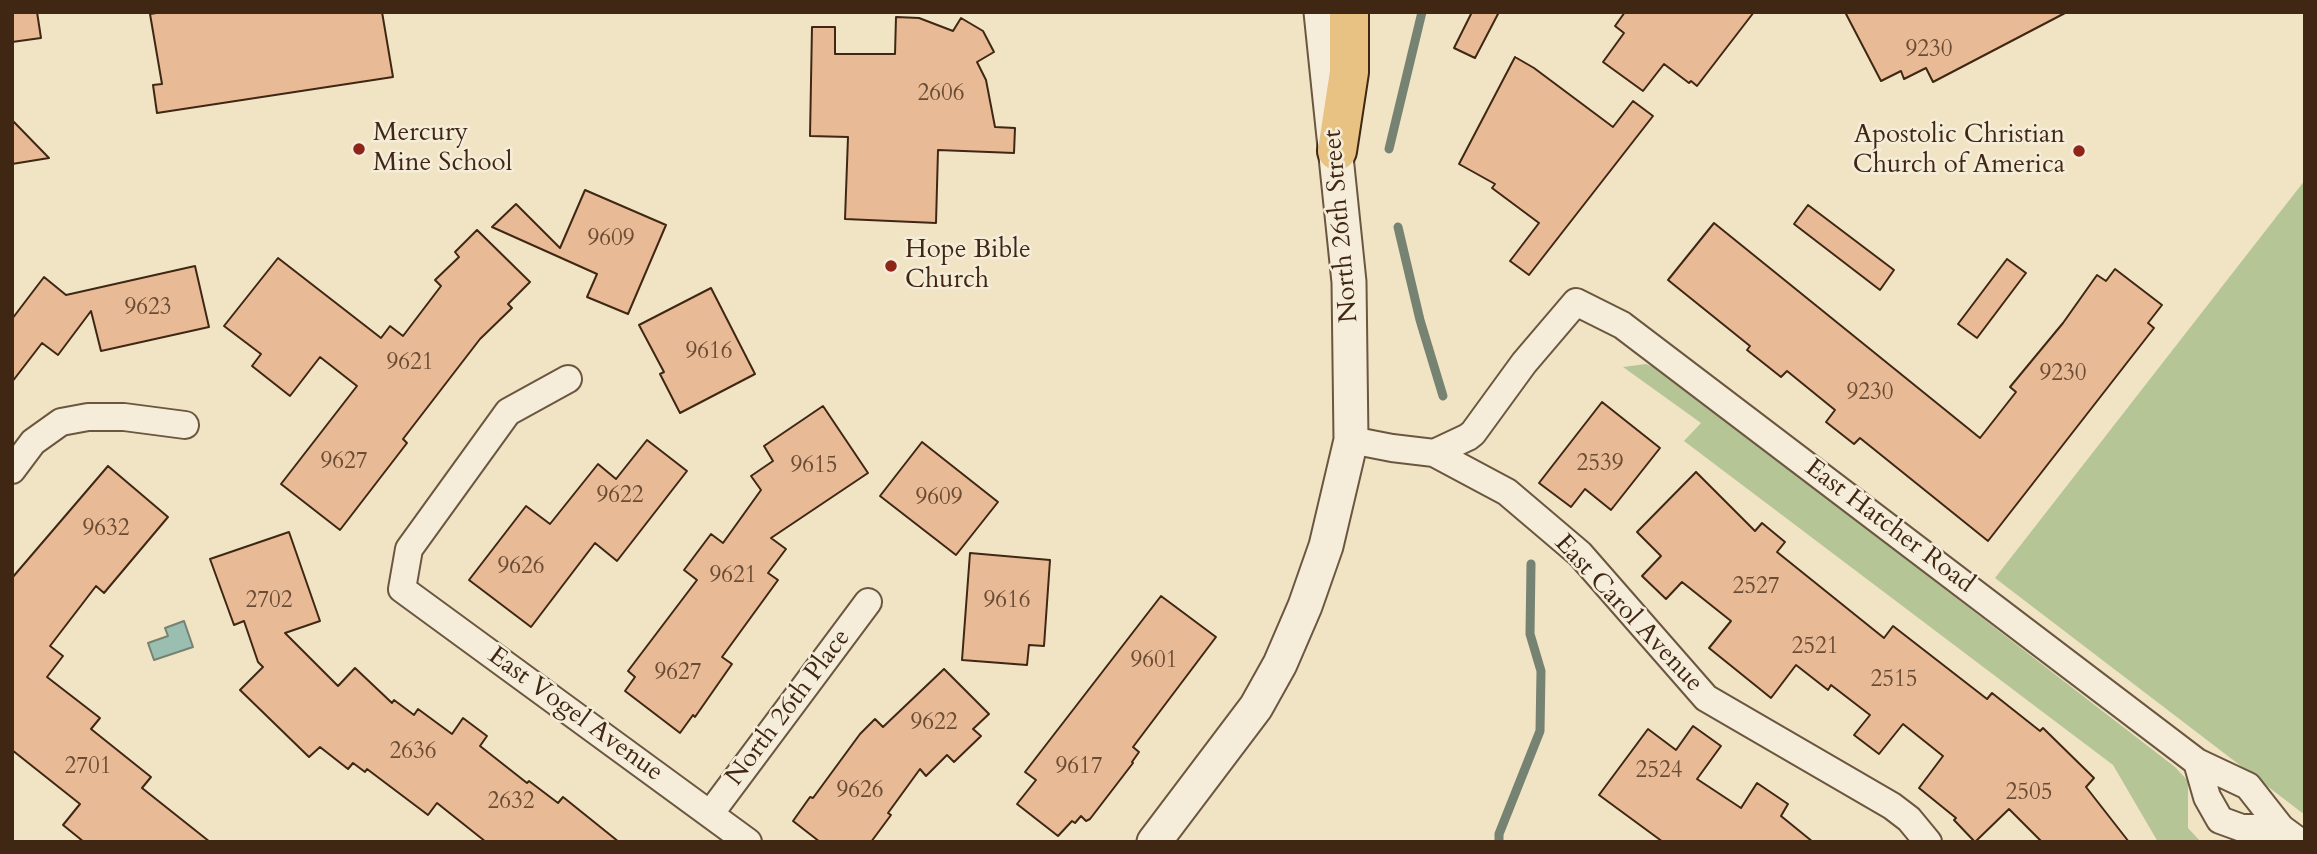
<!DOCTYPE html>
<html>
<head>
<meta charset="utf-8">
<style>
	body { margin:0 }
	#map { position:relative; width:2317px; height:854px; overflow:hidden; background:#f0e4c4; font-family:Cardo,serif }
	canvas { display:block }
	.frame { position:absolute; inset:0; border:14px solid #3f2714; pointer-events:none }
</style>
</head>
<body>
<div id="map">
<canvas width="2317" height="854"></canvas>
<div class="frame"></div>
</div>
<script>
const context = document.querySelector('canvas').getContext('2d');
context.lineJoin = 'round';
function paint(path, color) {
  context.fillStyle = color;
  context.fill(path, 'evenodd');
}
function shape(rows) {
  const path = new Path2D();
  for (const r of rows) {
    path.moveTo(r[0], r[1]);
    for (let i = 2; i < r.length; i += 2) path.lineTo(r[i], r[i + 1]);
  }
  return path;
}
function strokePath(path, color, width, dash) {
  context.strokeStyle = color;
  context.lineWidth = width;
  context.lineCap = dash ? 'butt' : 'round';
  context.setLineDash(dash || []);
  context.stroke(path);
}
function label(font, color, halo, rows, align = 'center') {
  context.font = font + ' Cardo,serif';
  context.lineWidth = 5;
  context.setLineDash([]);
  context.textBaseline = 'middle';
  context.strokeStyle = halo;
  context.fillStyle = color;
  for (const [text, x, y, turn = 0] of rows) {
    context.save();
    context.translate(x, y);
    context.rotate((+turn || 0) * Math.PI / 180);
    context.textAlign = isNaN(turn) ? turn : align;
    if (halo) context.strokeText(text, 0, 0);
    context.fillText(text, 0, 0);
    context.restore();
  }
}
paint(shape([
	[2305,180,2305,815,1995,578],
	[1646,364,1661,370,2175,767,2188,781,2188,828,2201,842,2158,842,2113,765,1684,441,1701,423,1623,367]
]), '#b6c596');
const water = shape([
	[184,621,193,647,154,660,148,643,168,636,165,628,184,621]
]);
paint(water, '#9abfb1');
strokePath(water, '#768272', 2);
strokePath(shape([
	[1389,149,1422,12],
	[1398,227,1420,320,1443,396],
	[1499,842,1499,834,1540,731,1541,671,1530,634,1531,564]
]), '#768272', 9);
const building = shape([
	[12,12,37,12,41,38,12,42,12,12],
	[163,12,382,12,393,77,157,113,153,85,162,84,150,14,163,12],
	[1472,12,1499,12,1475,58,1454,48,1472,12],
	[1625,12,1754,12,1697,86,1691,81,1689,83,1664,64,1643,91,1603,62,1624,33,1615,26,1625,12],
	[1845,12,2067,12,1933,82,1926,68,1904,79,1901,71,1881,81,1845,12],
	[896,17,919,18,953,31,961,18,983,31,994,52,977,62,986,80,995,127,1015,128,1014,153,938,150,936,223,845,219,848,137,810,136,812,27,835,27,835,54,895,54,896,17],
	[1515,57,1534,68,1613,127,1633,101,1653,116,1529,275,1510,261,1539,223,1492,188,1495,184,1459,164,1515,57],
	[12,120,49,158,12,164,12,120],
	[585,190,666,225,628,314,587,297,597,274,492,227,516,204,560,248,585,190],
	[1808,205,1894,270,1880,290,1794,224,1808,205],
	[1714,223,1980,438,2016,392,2010,387,2063,323,2097,275,2106,281,2115,269,2162,305,2148,323,2154,328,1988,541,1860,438,1854,444,1826,422,1835,410,1787,371,1781,377,1747,350,1750,346,1668,280,1714,223],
	[477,230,530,282,508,304,512,308,480,339,403,439,407,443,340,530,281,484,357,386,320,357,290,396,252,366,261,354,224,326,278,258,381,338,390,326,403,336,441,286,435,280,459,257,455,252,477,230],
	[2007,259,2026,273,1977,338,1958,324,2007,259],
	[195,266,209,327,101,351,91,311,58,355,42,343,12,382,12,319,44,277,66,295,195,266],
	[711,288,755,374,680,413,660,374,664,372,639,325,711,288],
	[1602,402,1660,448,1611,510,1585,489,1571,507,1539,483,1602,402],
	[823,406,868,473,771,538,786,549,768,573,778,580,722,657,732,664,695,717,693,715,680,733,625,691,635,677,628,671,697,580,684,570,711,534,723,543,761,490,751,476,773,461,764,446,823,406],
	[647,440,687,471,617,561,595,543,531,627,469,580,526,506,550,524,598,464,616,479,647,440],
	[922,442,998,502,956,555,880,496,922,442],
	[108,466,168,517,104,593,96,586,50,646,63,656,47,677,100,718,91,729,151,777,142,788,210,842,84,842,63,825,80,804,12,750,12,578,108,466],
	[1696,472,1755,531,1762,523,1785,542,1777,552,1884,638,1893,626,1987,699,1992,693,2040,731,2043,728,2094,778,2086,787,2129,842,2042,842,2009,809,1975,842,1954,820,1956,818,1919,788,1943,756,1903,724,1879,754,1854,735,1870,715,1831,685,1828,690,1796,665,1771,698,1709,648,1731,621,1682,582,1666,599,1642,576,1661,556,1637,532,1696,472],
	[289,532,320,621,285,633,338,686,355,668,392,703,394,700,414,715,418,709,452,734,463,718,487,736,480,746,527,783,529,781,558,803,563,797,619,842,486,842,437,803,428,815,367,769,365,772,353,763,348,769,320,747,309,757,240,690,263,667,258,662,244,621,234,625,210,559,289,532],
	[970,553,1050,560,1044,646,1029,645,1027,665,962,660,970,553],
	[1161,596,1216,637,1133,747,1139,752,1132,762,1133,763,1090,819,1086,821,1081,816,1075,823,1072,821,1058,836,1017,804,1036,780,1025,772,1161,596],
	[944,669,989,714,973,729,981,736,954,762,947,755,926,776,920,769,888,813,891,815,871,842,820,842,793,821,810,797,813,798,860,734,875,719,883,727,944,669],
	[1693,726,1721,746,1697,779,1741,808,1757,783,1788,804,1781,816,1813,842,1663,842,1599,795,1648,729,1676,750,1693,726]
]);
paint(building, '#e9ba96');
strokePath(building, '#3f2714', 2);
const minor = shape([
	[568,379,508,412,409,549,402,589,748,842],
	[1351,440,1392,448,1434,453,1468,437,1473,433,1524,363,1576,302,1622,325,2197,762,2248,786,2281,828,2300,842],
	[1434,453,1507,492,1580,554,1706,698,1892,806,1909,819,1928,842],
	[12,470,33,442,61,422,88,417,124,417,185,425],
	[2197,762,2207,797,2220,820,2242,828,2281,828],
	[710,814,868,602]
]);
const tertiary = shape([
	[1154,842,1256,707,1280,664,1305,606,1326,546,1351,440,1349,282,1321,12]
]);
const motorway = shape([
	[1337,151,1349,72,1349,12]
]);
strokePath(minor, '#6b5640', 30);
strokePath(tertiary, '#6b5640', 37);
strokePath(motorway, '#3f2714', 42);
strokePath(minor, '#f5edd9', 26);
strokePath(tertiary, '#f5edd9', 33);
strokePath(motorway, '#e8c282', 38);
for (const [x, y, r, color] of [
	[359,149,7,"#8f2418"],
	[2079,151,7,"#8f2418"],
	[891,266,7,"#8f2418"]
]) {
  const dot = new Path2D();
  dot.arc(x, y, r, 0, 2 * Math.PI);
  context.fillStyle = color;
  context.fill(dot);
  strokePath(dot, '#f5edd9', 2.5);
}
label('23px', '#6a4c34', null, [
	["9230",1929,51],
	["2606",941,95],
	["9609",611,240],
	["9623",148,309],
	["9616",709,353],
	["9621",410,364],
	["9230",2063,375],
	["9230",1870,394],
	["9627",344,463],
	["2539",1600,465],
	["9615",814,467],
	["9622",620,497],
	["9609",939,499],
	["9632",106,530],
	["9626",521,568],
	["9621",733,577],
	["2527",1756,588],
	["2702",269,602],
	["9616",1007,602],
	["2521",1815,648],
	["9601",1154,662],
	["9627",678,674],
	["2515",1894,681],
	["9622",934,724],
	["2636",413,753],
	["2701",88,768],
	["9617",1079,768],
	["2524",1659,772],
	["9626",860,792],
	["2505",2029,794],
	["2632",511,803]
]);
label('26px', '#3f2714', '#f5edd9', [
	["Mercury",373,134],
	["Mine School",373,164],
	["Apostolic Christian",2065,136,"right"],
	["Church of America",2065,166,"right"],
	["Hope Bible",905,251],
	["Church",905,281]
], 'left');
label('26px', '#3f2714', '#f5edd9', [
	["North 26th Street",1342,226,-95],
	["East Hatcher Road",1889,527,37],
	["East Carol Avenue",1628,614,47],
	["North 26th Place",789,708,-53],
	["East Vogel Avenue",575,715,36]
]);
</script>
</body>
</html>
